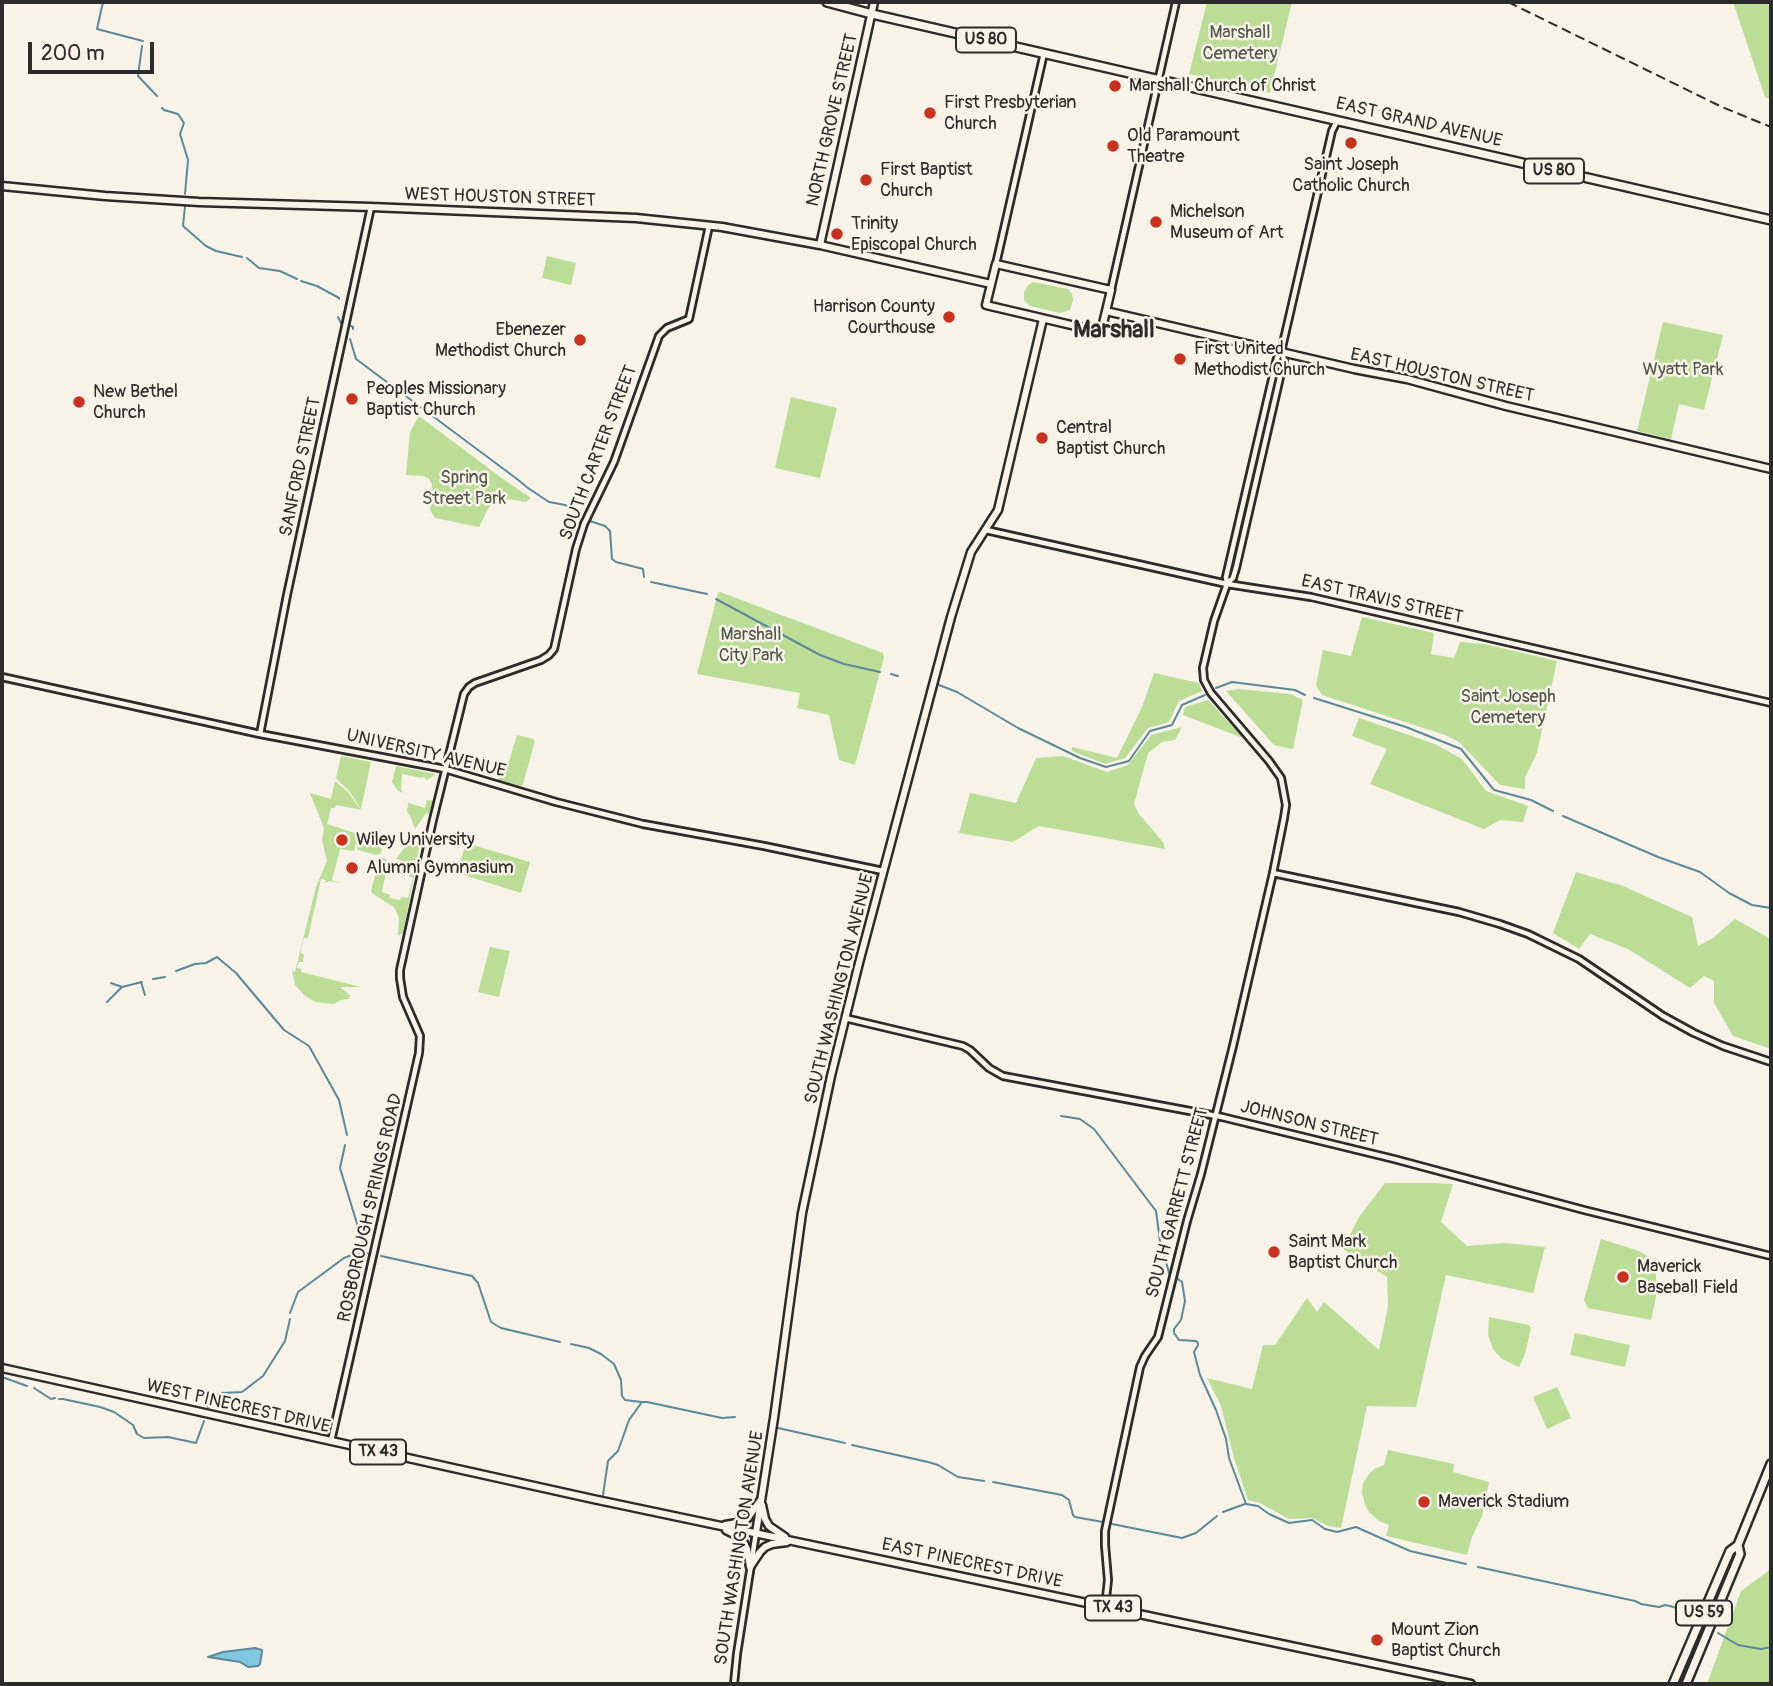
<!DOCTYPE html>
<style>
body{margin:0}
#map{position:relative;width:1773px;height:1686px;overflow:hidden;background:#f7f3e8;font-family:Pangolin,sans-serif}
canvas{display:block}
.frame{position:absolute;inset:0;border:4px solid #2b2b2b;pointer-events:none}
.scale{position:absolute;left:28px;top:42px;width:126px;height:32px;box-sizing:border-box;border:4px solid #2b2b2b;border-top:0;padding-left:9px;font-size:21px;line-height:24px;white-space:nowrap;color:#2b2b2b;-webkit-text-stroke:5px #f7f3e8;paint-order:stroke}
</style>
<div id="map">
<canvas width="1773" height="1686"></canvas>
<div class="frame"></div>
<div class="scale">200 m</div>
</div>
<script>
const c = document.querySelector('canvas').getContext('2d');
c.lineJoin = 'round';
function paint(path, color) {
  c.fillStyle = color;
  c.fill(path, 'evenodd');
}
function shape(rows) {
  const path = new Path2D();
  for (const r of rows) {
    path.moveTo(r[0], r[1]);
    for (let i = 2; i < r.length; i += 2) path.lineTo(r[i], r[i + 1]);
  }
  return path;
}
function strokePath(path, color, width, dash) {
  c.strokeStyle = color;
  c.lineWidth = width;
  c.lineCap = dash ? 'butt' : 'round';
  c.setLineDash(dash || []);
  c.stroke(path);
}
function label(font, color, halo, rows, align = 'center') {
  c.font = font + ' Pangolin,sans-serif';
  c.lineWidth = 5;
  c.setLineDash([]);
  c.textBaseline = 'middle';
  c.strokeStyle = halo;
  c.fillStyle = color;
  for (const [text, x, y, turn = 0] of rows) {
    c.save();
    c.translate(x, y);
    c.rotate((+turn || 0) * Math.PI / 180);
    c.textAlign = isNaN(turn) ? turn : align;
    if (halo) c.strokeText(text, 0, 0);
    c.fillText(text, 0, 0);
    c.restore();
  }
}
paint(shape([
 [1207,2,1292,2,1270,93,1189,74],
 [1733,2,1771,2,1771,99,1765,97],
 [547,256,576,263,571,285,542,278],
 [1033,282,1068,289,1072,294,1073,300,1070,310,1060,313,1030,306,1024,300,1024,292,1028,285],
 [1663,322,1723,335,1704,410,1679,404,1671,439,1637,431],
 [791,397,837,408,820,478,775,468],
 [419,416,503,479,531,498,526,502,509,499,494,503,489,507,479,527,435,518,430,510,432,484,429,479,424,476,406,475,410,432],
 [720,592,883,653,884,657,855,765,839,760,829,715,797,708,800,693,697,674,718,593],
 [1362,617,1434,633,1431,654,1454,658,1460,642,1484,644,1557,661,1537,753,1525,777,1525,789,1500,785,1459,742,1445,735,1322,695,1316,685,1323,650,1351,656],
 [1154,673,1199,683,1202,691,1179,701,1169,722,1148,728,1125,758,1105,764,1072,751,1072,747,1117,758,1142,707],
 [1239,689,1290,694,1303,700,1293,749,1274,745,1226,691],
 [1208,700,1243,738,1183,715,1185,707],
 [1359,718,1435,744,1462,759,1486,791,1528,806,1523,822,1500,820,1484,829,1370,784,1387,749,1352,736],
 [1182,727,1175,740,1162,742,1148,753,1134,804,1139,814,1163,842,1165,849,1039,826,1013,842,959,833,970,793,1016,803,1036,758,1063,756,1107,772,1128,765,1151,735],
 [517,735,533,739,535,741,523,784,521,786,497,780,501,776,503,770,507,768],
 [341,756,371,762,361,809,349,791,336,778],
 [396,766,436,774,427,780,424,777,421,778,402,774,401,790,404,793,398,791,392,782],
 [335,781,348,792,361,810,336,805,335,808,331,808,327,824,358,834,354,851,340,849,332,880,341,883,330,881,325,883,326,880,321,879,308,938,304,938,301,949,301,953,304,955,303,962,299,962,297,968,301,969,301,972,361,987,340,987,350,995,349,999,341,1000,334,1004,315,1002,304,995,295,985,292,971,295,972,316,887,327,861,322,840,324,828,310,793,331,799],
 [409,800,409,803,425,808,427,800,433,801,429,814,426,813,415,829,410,816,407,811],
 [415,833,420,842,416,864,396,859],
 [361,834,376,837,382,850,381,853,377,855,357,850],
 [466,843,530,862,521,893,457,873],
 [381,858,387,859,383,871,386,872,382,892,390,895,389,898,400,900,401,897,408,898,413,878,405,874,406,864,416,866,403,933,398,936,399,918,394,907,373,894,371,891,379,860],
 [1576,872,1623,886,1692,917,1698,946,1713,938,1735,919,1771,939,1771,1049,1733,1036,1714,1003,1714,981,1704,976,1690,988,1628,949,1590,934,1579,949,1553,933],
 [490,947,510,951,499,997,478,992],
 [1385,1183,1433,1183,1453,1184,1441,1222,1467,1246,1505,1243,1545,1247,1533,1293,1446,1275,1416,1407,1367,1406,1341,1528,1328,1526,1312,1518,1289,1519,1260,1503,1248,1500,1234,1458,1221,1406,1207,1378,1252,1389,1263,1345,1275,1345,1307,1298,1317,1312,1324,1302,1379,1350,1388,1307,1387,1277,1343,1249,1359,1217],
 [1601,1239,1639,1251,1647,1256,1654,1266,1656,1274,1656,1297,1651,1320,1588,1308,1584,1300],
 [1489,1317,1529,1325,1531,1328,1525,1354,1519,1367,1502,1359,1493,1349,1488,1335],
 [1575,1333,1630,1345,1625,1367,1570,1355],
 [1557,1387,1571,1418,1547,1429,1533,1397],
 [1388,1450,1454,1464,1453,1472,1489,1482,1482,1516,1472,1537,1467,1555,1386,1536,1389,1525,1379,1521,1369,1512,1365,1505,1362,1492,1363,1483,1369,1474,1374,1469,1384,1465],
 [1771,1569,1771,1684,1707,1684,1741,1591]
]), '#bbdd96');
const water = shape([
 [255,1648,262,1650,262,1652,260,1664,258,1666,248,1667,240,1662,208,1657,223,1652,255,1648]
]);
paint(water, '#80c6e1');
strokePath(water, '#5e8898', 2);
strokePath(shape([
 [103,2,97,29,143,41],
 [142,46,138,76,157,96],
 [162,108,164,110,178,114,184,123,180,134,188,160,185,194],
 [185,206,183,226,206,246,216,251,242,257],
 [247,258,259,268,280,271,297,279],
 [301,281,317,286,339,298,339,299],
 [338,317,341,323],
 [351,326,353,327,353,329],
 [350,339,356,359,517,479,528,488,549,502,565,505,581,513],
 [590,521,605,526,610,531,612,559,616,562,643,569,644,577],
 [651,582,707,594],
 [716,599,820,655,844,664,880,672],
 [891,674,898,676],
 [939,685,957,692,1018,728,1080,758,1106,767,1129,761,1150,731,1172,725,1182,705,1205,695],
 [1216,688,1232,682,1295,690,1305,695],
 [1314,698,1406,727,1461,749,1494,790,1531,800,1553,811],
 [1563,816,1658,857,1700,872,1729,893,1752,905,1771,908],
 [176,971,195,964,206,963,217,957,236,973,284,1030,309,1046,339,1100,347,1135],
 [153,979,165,977],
 [141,982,145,995],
 [111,983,122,987],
 [107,1002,122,987,142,982],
 [1061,1116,1080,1119,1094,1129,1156,1211,1160,1241,1170,1276],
 [345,1145,340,1168,366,1253,369,1254],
 [381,1256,472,1276,478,1283,491,1322,501,1328,560,1342],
 [1178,1279,1182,1282,1185,1301,1181,1320,1174,1329,1174,1333,1179,1340,1196,1341,1198,1343,1198,1345,1194,1352,1200,1375,1216,1410,1226,1439,1229,1458,1246,1504,1258,1506,1269,1514,1289,1523,1312,1520,1325,1529,1337,1532,1356,1527,1410,1551,1466,1564],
 [290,1313,298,1292,344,1258,354,1254,365,1255,366,1253],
 [571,1344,589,1348,601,1354,614,1364,621,1380,622,1396,625,1400,641,1402],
 [2,1377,27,1386],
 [34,1388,51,1399,55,1398],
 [59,1399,63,1399,100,1407,114,1412,133,1425,137,1434,144,1438,168,1437,196,1443,204,1421],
 [208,1407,213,1396,221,1393,242,1392,263,1376,285,1341,290,1319],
 [778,1428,845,1443],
 [852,1445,928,1462,938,1465,958,1477,984,1481],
 [993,1482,1062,1495,1069,1500,1073,1515,1075,1517,1103,1522],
 [603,1495,608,1461,618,1451,629,1420,642,1402,647,1402,722,1418,735,1417],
 [1223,1512,1245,1504],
 [1112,1524,1182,1538,1196,1533,1217,1516],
 [1478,1567,1635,1601,1641,1604,1659,1607,1665,1605,1674,1607,1686,1613],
 [1718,1633,1738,1645,1761,1649,1771,1647]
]), '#5e8898', 2);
const minor = shape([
 [996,264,1044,53],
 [1111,290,1176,2],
 [986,530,1227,584,1311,597,1771,703],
 [1228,583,1233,578,1236,568,1284,360,1282,352],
 [2,677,260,734,445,769,556,802,643,824,764,846,883,871],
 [260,734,287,595,371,207],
 [1273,873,1459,912,1500,924,1528,934,1579,959,1663,1016,1694,1033,1723,1046,1771,1062],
 [845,1018,963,1046,970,1050,989,1068,1003,1076,1222,1117,1394,1159,1584,1210,1771,1256],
 [331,1441,419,1053,420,1036,403,997,400,978,400,970,433,820,464,694,469,687,475,683,541,660,549,655,554,649,576,549,584,524,614,462,659,336,667,328,689,319,709,226],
 [1105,1607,1108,1580,1105,1545,1105,1531,1140,1367,1145,1356,1158,1337,1187,1221,1201,1174,1233,1046,1273,873,1284,818,1286,805,1281,778,1269,761,1211,693,1204,680,1203,668,1214,621,1227,584,1226,577,1277,358,1281,352,1332,131,1337,121],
 [734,1684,737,1654,756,1533]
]);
const major = shape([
 [2,186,105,196,199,202,371,207,636,218,722,227,820,245,991,284],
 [820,245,874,2],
 [996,264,1111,290,1101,332,986,305,996,264],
 [1106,311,1354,369,1407,379,1506,406,1771,469],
 [2,1368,593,1499,1471,1684],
 [762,1505,765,1519,769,1526,785,1537],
 [725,1525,737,1523,747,1519,760,1501],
 [726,1530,736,1535,744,1543,747,1549,750,1567],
 [756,1533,774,1418,802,1213,831,1076,859,963,951,617,971,552,998,510,1043,319],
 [750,1567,760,1552,765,1547,772,1544,787,1542]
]);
const highway = shape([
 [827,2,872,14,1771,220],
 [1673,1684,1730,1551,1738,1545,1771,1464],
 [1686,1684,1740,1554,1738,1545]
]);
strokePath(minor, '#2b2b2b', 10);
strokePath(major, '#2b2b2b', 11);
strokePath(highway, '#2b2b2b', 12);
strokePath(minor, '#f7f3e8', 4.5);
strokePath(major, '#f7f3e8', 6);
strokePath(highway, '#f7f3e8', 7);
strokePath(shape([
 [1508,2,1722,107,1771,127]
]), '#2b2b2b', 2, [10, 5]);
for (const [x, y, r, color] of [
 [1115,86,7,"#c8321e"],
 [930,113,7,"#c8321e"],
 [1351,143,7,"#c8321e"],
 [1113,146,7,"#c8321e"],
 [866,180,7,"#c8321e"],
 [1156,222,7,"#c8321e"],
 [837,234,7,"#c8321e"],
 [949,317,7,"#c8321e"],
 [580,340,7,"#c8321e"],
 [1180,359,7,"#c8321e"],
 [352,399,7,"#c8321e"],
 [79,402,7,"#c8321e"],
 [1042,438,7,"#c8321e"],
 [342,840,7,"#c8321e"],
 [352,868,7,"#c8321e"],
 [1274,1252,7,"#c8321e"],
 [1623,1277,7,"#c8321e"],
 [1424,1502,7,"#c8321e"],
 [1377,1640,7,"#c8321e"]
]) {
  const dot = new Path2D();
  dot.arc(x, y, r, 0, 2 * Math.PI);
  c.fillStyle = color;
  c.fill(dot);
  strokePath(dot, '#f7f3e8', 2.5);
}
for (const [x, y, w] of [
 [986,40,60],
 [1554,171,60],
 [378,1452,56],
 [1113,1608,56],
 [1704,1613,56]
]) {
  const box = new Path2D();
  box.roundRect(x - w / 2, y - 12.5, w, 25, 5);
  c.fillStyle = '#f7f3e8';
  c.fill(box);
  strokePath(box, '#2b2b2b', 2);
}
label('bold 16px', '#2b2b2b', null, [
 ["US 80",986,40],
 ["US 80",1554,171],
 ["TX 43",378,1452],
 ["TX 43",1113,1608],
 ["US 59",1704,1613]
]);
label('18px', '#4f5846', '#f7f3e8', [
 ["Marshall",1240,33],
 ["Cemetery",1240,54],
 ["Wyatt Park",1683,370],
 ["Spring",464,478],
 ["Street Park",464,499],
 ["Marshall",751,635],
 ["City Park",751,656],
 ["Saint Joseph",1508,697],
 ["Cemetery",1508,718]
]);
label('18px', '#2b2b2b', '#f7f3e8', [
 ["Marshall Church of Christ",1129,86],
 ["First Presbyterian",944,103],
 ["Church",944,124],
 ["Old Paramount",1127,136],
 ["Theatre",1127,157],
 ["Saint Joseph",1351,165,"center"],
 ["Catholic Church",1351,186,"center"],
 ["First Baptist",880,170],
 ["Church",880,191],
 ["Michelson",1170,212],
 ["Museum of Art",1170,233],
 ["Trinity",851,224],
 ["Episcopal Church",851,245],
 ["Harrison County",935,307,"right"],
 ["Courthouse",935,328,"right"],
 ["Ebenezer",566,330,"right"],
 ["Methodist Church",566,351,"right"],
 ["First United",1194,349],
 ["Methodist Church",1194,370],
 ["Peoples Missionary",366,389],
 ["Baptist Church",366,410],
 ["New Bethel",93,392],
 ["Church",93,413],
 ["Central",1056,428],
 ["Baptist Church",1056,449],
 ["Wiley University",356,840],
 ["Alumni Gymnasium",366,868],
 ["Saint Mark",1288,1242],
 ["Baptist Church",1288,1263],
 ["Maverick",1637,1267],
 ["Baseball Field",1637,1288],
 ["Maverick Stadium",1438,1502],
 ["Mount Zion",1391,1630],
 ["Baptist Church",1391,1651]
], 'left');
label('18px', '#2b2b2b', '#f7f3e8', [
 ["NORTH GROVE STREET",833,120,-77],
 ["EAST GRAND AVENUE",1419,123,13],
 ["WEST HOUSTON STREET",500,198,2],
 ["EAST HOUSTON STREET",1442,376,13],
 ["SOUTH CARTER STREET",599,453,-69],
 ["SANFORD STREET",301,467,-78],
 ["EAST TRAVIS STREET",1382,600,13],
 ["UNIVERSITY AVENUE",426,754,13],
 ["SOUTH WASHINGTON AVENUE",840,989,-76],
 ["JOHNSON STREET",1309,1124,14],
 ["SOUTH GARRETT STREET",1178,1203,-75],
 ["ROSBOROUGH SPRINGS ROAD",371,1208,-77],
 ["WEST PINECREST DRIVE",238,1407,13],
 ["SOUTH WASHINGTON AVENUE",740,1548,-81],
 ["EAST PINECREST DRIVE",972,1564,12]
]);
label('bold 24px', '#2b2b2b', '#f7f3e8', [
 ["Marshall",1114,331]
]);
</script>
